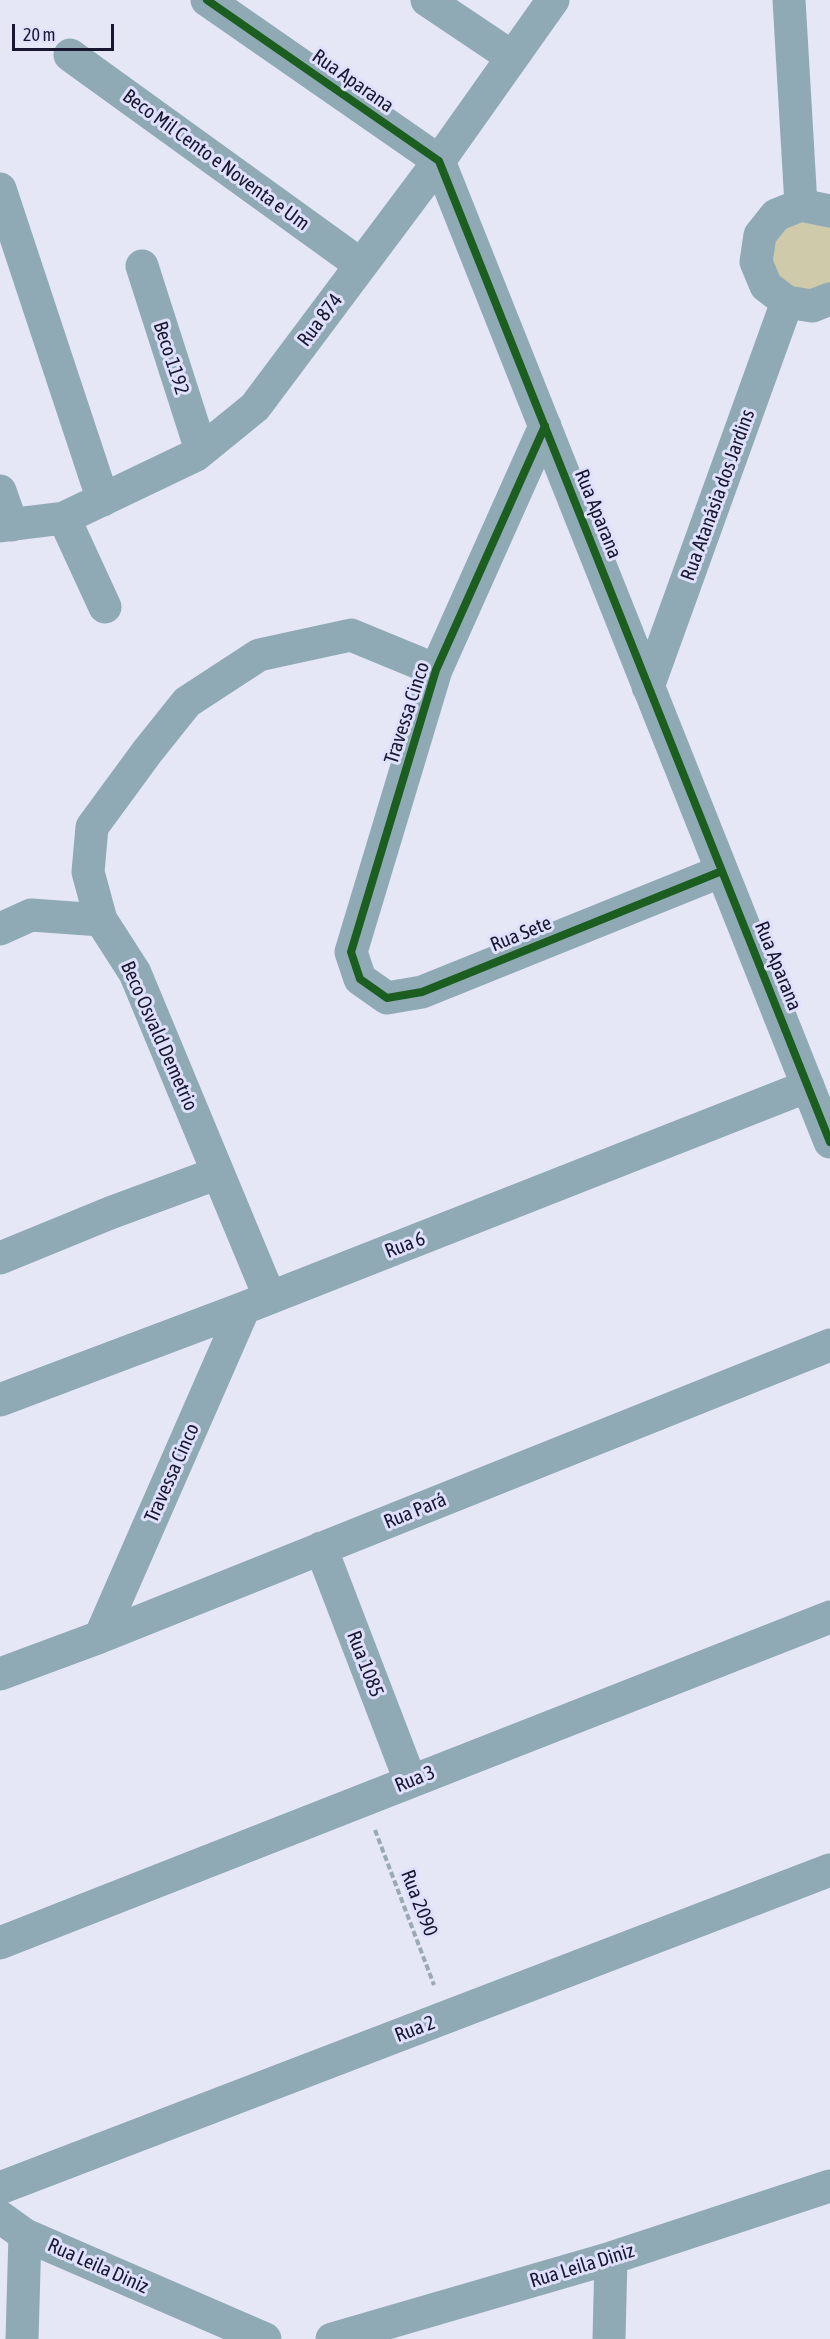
<!DOCTYPE html>
<meta charset="utf-8">
<style>
body{margin:0}
#map{position:relative;width:830px;height:2339px;overflow:hidden;background:#e5e6f6;font-family:"Asap Condensed",sans-serif}
canvas{display:block}
.scale{position:absolute;left:12px;top:24px;width:102px;height:27px;box-sizing:border-box;border:3px solid #18172f;border-top:0;padding-left:8px;font-size:18px;line-height:21px;white-space:nowrap;color:#18172f;-webkit-text-stroke:4px #dfe0fc;paint-order:stroke}
</style>
<div id="map">
<canvas width="830" height="2339"></canvas>
<div class="scale">20 m</div>
</div>
<script>
const c = document.querySelector('canvas').getContext('2d');
c.lineJoin = 'round';
function paint(path, color) {
  c.fillStyle = color;
  c.fill(path, 'evenodd');
}
function shape(rows) {
  const path = new Path2D();
  for (const r of rows) {
    path.moveTo(r[0], r[1]);
    for (let i = 2; i < r.length; i += 2) path.lineTo(r[i], r[i + 1]);
  }
  return path;
}
function strokePath(path, color, width, dash) {
  c.strokeStyle = color;
  c.lineWidth = width;
  c.lineCap = dash ? 'butt' : 'round';
  c.setLineDash(dash || []);
  c.stroke(path);
}
function label(font, color, halo, rows, align = 'center') {
  c.font = font + ' "Asap Condensed",sans-serif';
  c.lineWidth = 6;
  c.setLineDash([]);
  c.textBaseline = 'middle';
  c.strokeStyle = halo;
  c.fillStyle = color;
  for (const [text, x, y, turn = 0] of rows) {
    c.save();
    c.translate(x, y);
    c.rotate((+turn || 0) * Math.PI / 180);
    c.textAlign = isNaN(turn) ? turn : align;
    if (halo) c.strokeText(text, 0, 0);
    c.fillText(text, 0, 0);
    c.restore();
  }
}
paint(shape([
 [788,219,830,225,830,288,805,295,773,278,766,251]
]), '#cecaaa');
strokePath(shape([
 [375,1830,434,1985]
]), '#9aa9b5', 4, [6, 3]);
strokePath(shape([
 [207,0,439,161,830,1142],
 [427,0,512,57],
 [789,0,801,205],
 [70,55,361,265],
 [0,189,103,500],
 [830,211,801,205,776,215,760,235,756,262,766,286,787,302,812,306,830,299],
 [142,266,201,450],
 [545,426,436,670,351,952,360,979,387,998,422,992,722,871],
 [0,491,12,525],
 [64,518,105,607],
 [0,526,64,518,196,455,255,407,439,161,553,0],
 [648,687,787,302],
 [0,929,31,915,101,920],
 [0,1258,110,1213,218,1173],
 [270,1298,135,973,101,920,88,872,92,827,147,752,187,702,259,655,351,635,436,670],
 [0,1400,244,1308,808,1086],
 [321,1548,410,1780],
 [100,1637,244,1308],
 [0,1674,100,1637,830,1345],
 [0,1943,830,1617],
 [0,2188,830,1870],
 [0,2217,25,2235,265,2339],
 [22,2339,25,2235],
 [332,2339,611,2258,830,2186],
 [609,2339,611,2258]
]), '#8faab5', 33);
strokePath(shape([
 [207,0,439,161,830,1142],
 [545,426,436,670,351,952,360,979,387,998,422,992,722,871]
]), '#1b5e20', 8);
label('20px', '#18172f', '#dfe0fc', [
 ["Rua Aparana",353,81,35],
 ["Beco Mil Cento e Noventa e Um",216,160,36],
 ["Rua 874",320,320,-53],
 ["Beco 1192",171,358,72],
 ["Rua Atanásia dos Jardins",718,495,-70],
 ["Rua Aparana",598,514,68],
 ["Travessa Cinco",407,713,-72],
 ["Rua Sete",521,934,-22],
 ["Rua Aparana",778,966,68],
 ["Beco Osvald Demetrio",159,1036,66],
 ["Rua 6",405,1245,-21],
 ["Travessa Cinco",172,1473,-66],
 ["Rua Pará",415,1511,-22],
 ["Rua 1085",365,1664,69],
 ["Rua 3",415,1779,-22],
 ["Rua 2090",419,1903,69],
 ["Rua 2",415,2029,-21],
 ["Rua Leila Diniz",98,2266,24],
 ["Rua Leila Diniz",582,2266,-17]
]);
</script>
